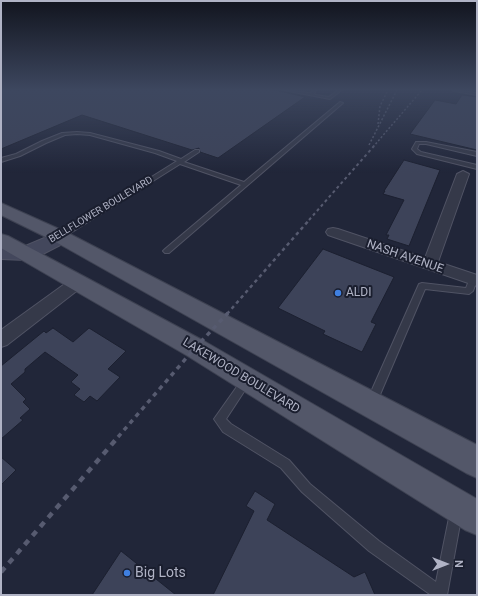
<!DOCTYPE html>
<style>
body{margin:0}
#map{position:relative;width:478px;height:596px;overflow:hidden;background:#212639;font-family:Roboto,sans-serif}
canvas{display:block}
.frame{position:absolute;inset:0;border:2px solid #b0b3c5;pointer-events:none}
.north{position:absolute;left:426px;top:544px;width:40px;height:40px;-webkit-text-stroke:3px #1a1e2e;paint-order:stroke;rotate:90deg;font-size:11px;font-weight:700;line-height:16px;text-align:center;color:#b0b3c5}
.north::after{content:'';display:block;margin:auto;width:14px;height:18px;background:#b0b3c5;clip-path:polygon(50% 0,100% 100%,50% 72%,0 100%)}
</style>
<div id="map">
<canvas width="478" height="596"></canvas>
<div class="frame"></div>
<div class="north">N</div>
</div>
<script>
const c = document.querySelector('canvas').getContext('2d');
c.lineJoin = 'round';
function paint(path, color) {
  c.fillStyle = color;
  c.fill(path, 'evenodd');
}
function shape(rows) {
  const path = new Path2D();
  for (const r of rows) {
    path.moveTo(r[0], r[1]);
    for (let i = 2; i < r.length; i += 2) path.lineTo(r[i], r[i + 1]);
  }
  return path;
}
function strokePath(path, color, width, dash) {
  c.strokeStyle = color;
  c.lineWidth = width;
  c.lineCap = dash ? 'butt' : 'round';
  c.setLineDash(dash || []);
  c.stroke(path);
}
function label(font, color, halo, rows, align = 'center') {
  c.font = font + ' Roboto,sans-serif';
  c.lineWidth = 4;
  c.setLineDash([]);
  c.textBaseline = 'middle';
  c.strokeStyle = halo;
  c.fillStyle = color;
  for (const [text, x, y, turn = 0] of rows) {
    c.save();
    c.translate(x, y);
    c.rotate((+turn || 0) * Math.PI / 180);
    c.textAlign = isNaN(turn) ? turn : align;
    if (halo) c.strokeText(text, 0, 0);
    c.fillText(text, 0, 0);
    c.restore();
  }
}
const building = shape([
 [1,90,275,90,305,97,218,158,200,152,199,148,192,150,82,115,1,149,1,90],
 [462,95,477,97,477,150,410,134,435,100,456,104,462,95],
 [404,160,440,170,409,246,387,239,389,235,386,235,404,200,383,194,385,191,384,191,404,160],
 [323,249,394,277,371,322,376,324,362,352,323,334,325,331,278,308,323,249],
 [53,328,73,342,89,328,126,351,108,369,120,377,97,401,90,396,84,402,74,395,80,389,71,382,78,375,45,352,25,369,25,372,11,384,26,399,23,402,30,409,20,418,23,420,1,439,1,366,44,331,46,333,53,328],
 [1,457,16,470,1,485,1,457],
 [255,491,275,504,267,520,354,577,365,572,375,595,213,595,254,511,246,506,255,491],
 [121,551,176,595,92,595,121,551]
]);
paint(building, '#3d4359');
strokePath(building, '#1c2030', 1);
const lane = shape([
 [283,90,311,93,312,90,316,90,314,94,316,95,329,97,338,90,342,90,330,99,283,90],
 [452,90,477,93,477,95,454,91,452,90],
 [340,102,343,103,169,253,165,253,163,251,165,249,241,185,180,164,61,239,58,237,59,235,177,161,155,153,90,135,77,134,65,135,46,143,20,156,1,162,1,158,16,154,42,141,62,133,77,132,90,133,159,151,181,159,195,150,199,150,199,152,184,162,244,182,340,102],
 [416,142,426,142,477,152,477,156,426,144,419,144,417,149,421,152,477,165,477,169,417,154,412,149,416,142],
 [473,277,477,280,473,291,469,294,425,289,376,404,372,406,368,404,367,401,419,284,422,283,466,288,470,278,473,277],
 [246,377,249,378,251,381,249,384,226,419,231,424,289,460,310,484,379,541,436,582,450,513,452,509,456,507,460,509,462,513,447,595,431,595,369,551,302,492,281,468,223,432,214,419,243,378,246,377]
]);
const street = shape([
 [463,171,469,174,438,262,477,275,477,286,328,235,326,232,328,229,333,228,338,229,425,258,457,174,463,171],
 [78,277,83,278,86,282,83,286,7,345,1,347,1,330,73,278,78,277]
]);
const secondary = shape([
 [61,231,68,233,70,237,68,241,33,259,26,260,1,259,1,247,23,247,61,231]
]);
const primary = shape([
 [1,203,68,233,477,445,477,478,466,473,54,241,1,215,1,203],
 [1,234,8,236,85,277,204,341,477,499,477,535,465,530,186,355,1,248,1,234]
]);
strokePath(lane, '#505364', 2);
strokePath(street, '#505364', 2);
strokePath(secondary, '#505364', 2);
strokePath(primary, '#3e4252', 2);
paint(lane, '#353949');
paint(street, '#353949');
paint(secondary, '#43475c');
paint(primary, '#535769');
strokePath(shape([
 [378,124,380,106,388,90],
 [369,145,397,90],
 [373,147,422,90]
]), '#575b70', 1.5, [2, 2]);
strokePath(shape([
 [309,220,374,146]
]), '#575b70', 2, [3, 3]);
strokePath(shape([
 [227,314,310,219]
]), '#575b70', 2.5, [3.5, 3.5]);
strokePath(shape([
 [118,437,195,348,228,313]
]), '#575b70', 3.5, [4.5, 4.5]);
strokePath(shape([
 [1,572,119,436]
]), '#575b70', 4.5, [6, 6]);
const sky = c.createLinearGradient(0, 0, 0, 173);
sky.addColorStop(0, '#12151f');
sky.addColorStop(0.52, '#3d475f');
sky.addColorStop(1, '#3d475f00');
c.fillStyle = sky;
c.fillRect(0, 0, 478, 173);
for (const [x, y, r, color] of [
 [338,293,4,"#3f7fe0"],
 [127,573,4,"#3f7fe0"]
]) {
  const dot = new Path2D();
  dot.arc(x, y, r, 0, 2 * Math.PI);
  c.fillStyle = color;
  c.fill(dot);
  strokePath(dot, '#1a1e2e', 1.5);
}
label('10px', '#b0b3c5', '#1a1e2e', [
 ["BELLFLOWER BOULEVARD",101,210,-31]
]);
label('12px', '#b0b3c5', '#1a1e2e', [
 ["NASH AVENUE",405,257,19],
 ["LAKEWOOD BOULEVARD",241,376,31]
]);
label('12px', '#b0b3c5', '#1a1e2e', [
 ["ALDI",346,293]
], 'left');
label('14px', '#b0b3c5', '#1a1e2e', [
 ["Big Lots",135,573]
], 'left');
</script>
